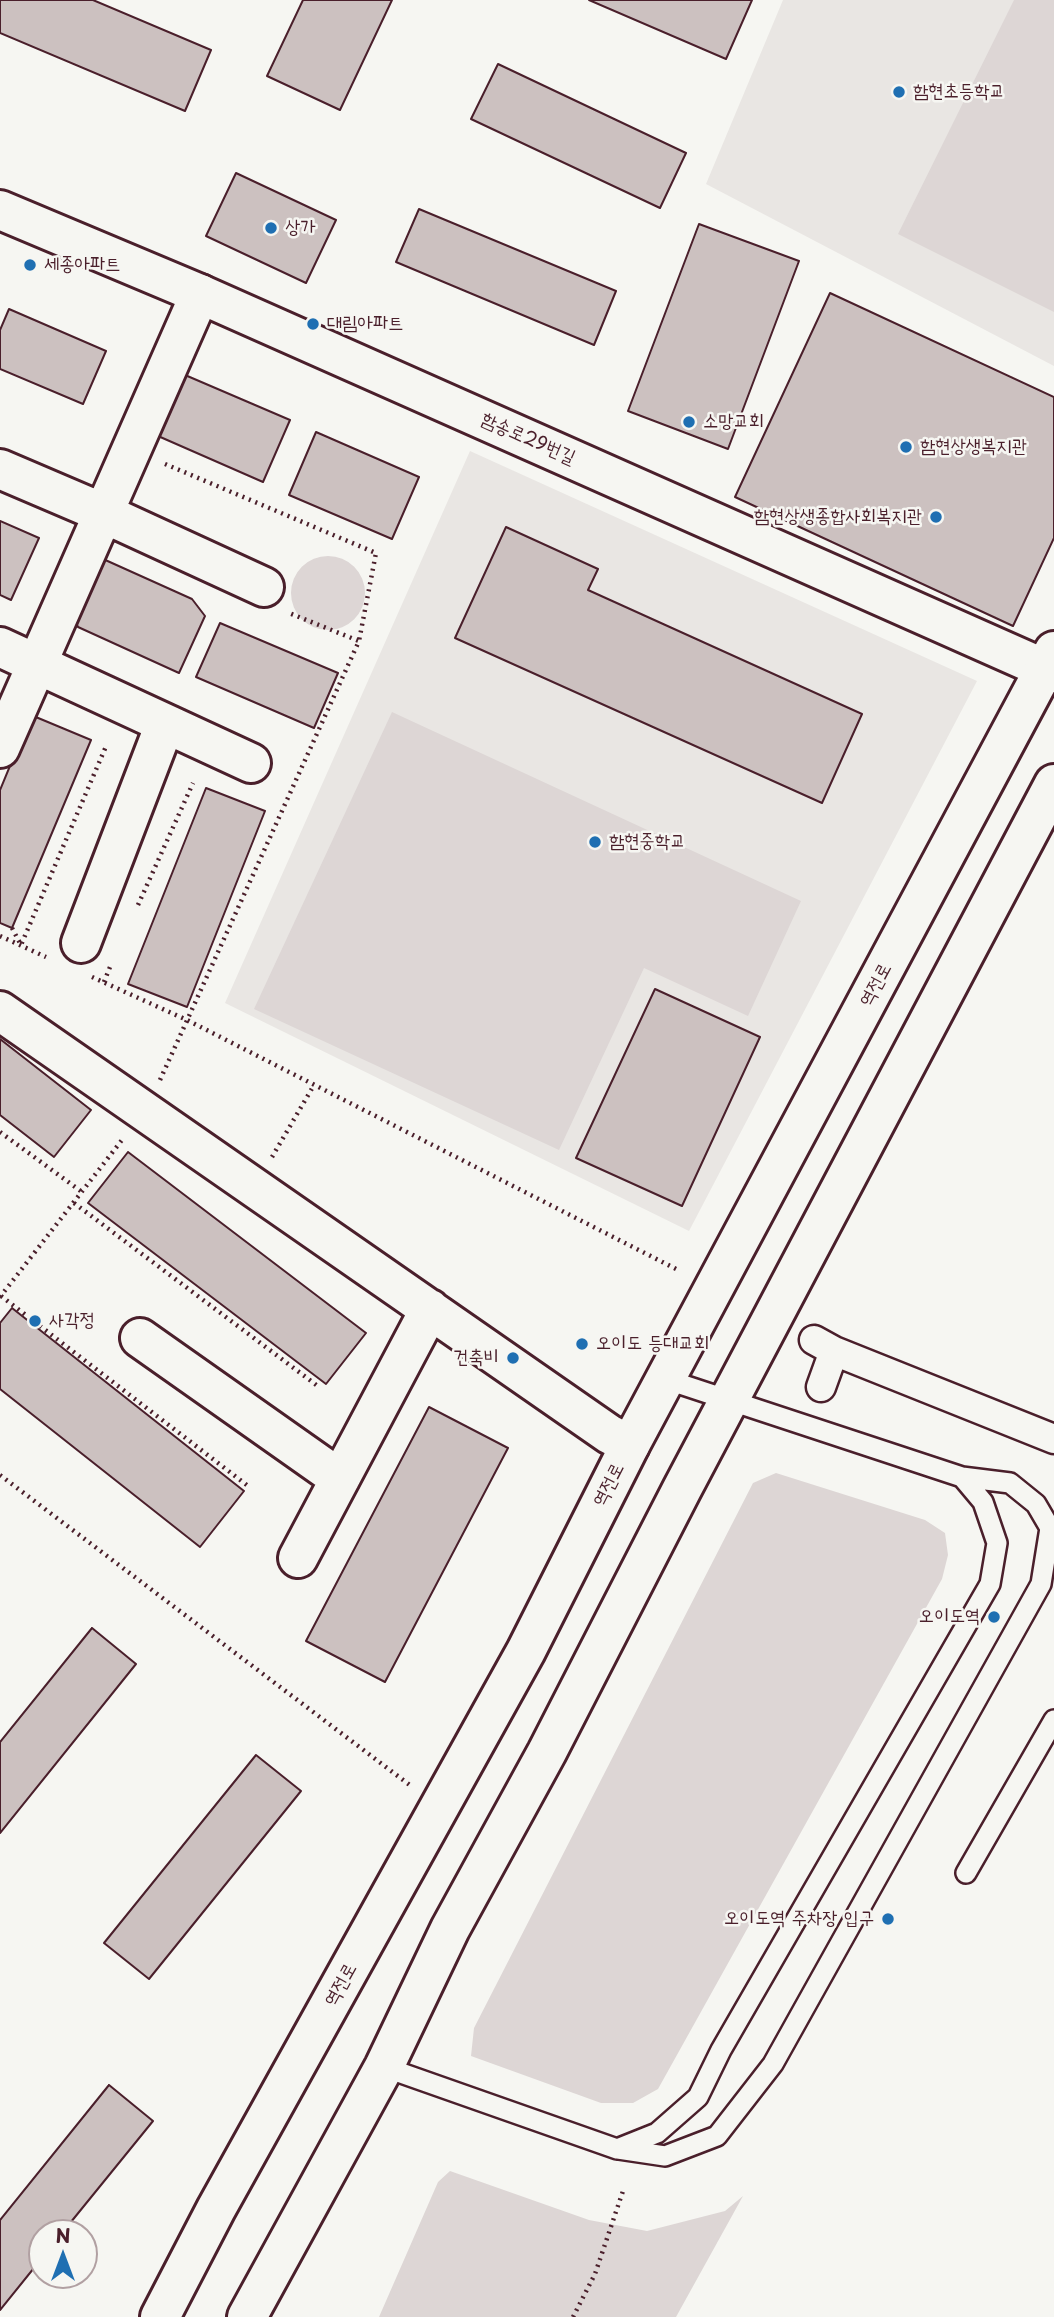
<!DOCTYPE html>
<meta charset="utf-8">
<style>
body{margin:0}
#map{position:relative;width:1054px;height:2317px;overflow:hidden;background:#f6f6f2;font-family:"Playpen Sans",sans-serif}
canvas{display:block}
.north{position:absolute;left:28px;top:2219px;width:70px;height:70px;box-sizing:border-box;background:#f6f6f2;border:2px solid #b1a0a2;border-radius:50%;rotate:0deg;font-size:19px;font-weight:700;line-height:28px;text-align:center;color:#4a1f2b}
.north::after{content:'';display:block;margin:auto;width:24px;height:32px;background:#1f6fb2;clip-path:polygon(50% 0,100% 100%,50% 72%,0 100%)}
</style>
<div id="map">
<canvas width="1054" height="2317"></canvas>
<div class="north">N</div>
</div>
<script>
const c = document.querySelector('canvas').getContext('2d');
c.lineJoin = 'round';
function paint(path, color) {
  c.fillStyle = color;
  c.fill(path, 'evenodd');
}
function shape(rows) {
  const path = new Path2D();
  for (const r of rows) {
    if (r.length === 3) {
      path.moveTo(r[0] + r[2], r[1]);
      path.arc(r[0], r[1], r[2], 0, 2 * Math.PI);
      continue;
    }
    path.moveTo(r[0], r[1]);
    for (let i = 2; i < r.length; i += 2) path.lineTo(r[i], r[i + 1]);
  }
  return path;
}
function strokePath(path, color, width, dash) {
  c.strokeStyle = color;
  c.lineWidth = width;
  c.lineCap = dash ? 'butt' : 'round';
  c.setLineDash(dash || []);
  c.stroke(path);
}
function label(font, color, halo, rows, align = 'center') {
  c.font = font + ' "Playpen Sans","Poor Story",sans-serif';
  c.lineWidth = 5;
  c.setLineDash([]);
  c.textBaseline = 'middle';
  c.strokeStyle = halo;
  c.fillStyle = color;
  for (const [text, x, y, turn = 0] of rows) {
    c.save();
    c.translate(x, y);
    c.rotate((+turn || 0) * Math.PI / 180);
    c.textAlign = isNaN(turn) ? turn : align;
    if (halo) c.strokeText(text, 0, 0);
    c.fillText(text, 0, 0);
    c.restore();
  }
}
paint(shape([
 [783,0,1054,0,1054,366,706,184],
 [470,451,977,681,689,1231,225,1003]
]), '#e9e6e3');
paint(shape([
 [1014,0,1054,0,1054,312,898,234],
 [328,593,37],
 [392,712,801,901,748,1016,644,968,559,1150,254,1009],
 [776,1473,925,1520,945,1533,948,1555,942,1579,658,2089,633,2103,601,2103,471,2056,474,2028,753,1483],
 [450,2171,589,2220,647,2231,725,2211,743,2196,676,2317,379,2317,438,2182]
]), '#ddd6d5');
const building = shape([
 [0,0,93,0,211,50,185,111,0,33,0,0],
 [303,0,392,0,340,110,267,76,303,0],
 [589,0,752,0,726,59,589,0],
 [498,64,686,153,660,208,471,119,498,64],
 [236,173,336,220,306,283,206,236,236,173],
 [419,209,616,291,594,345,396,262,419,209],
 [699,224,799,261,728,449,628,411,699,224],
 [830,293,1054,397,1054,538,1013,626,735,497,830,293],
 [9,309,106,351,83,404,0,369,0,330,9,309],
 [185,375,290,420,263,482,158,436,185,375],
 [316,432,419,477,392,539,289,495,316,432],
 [0,521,39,538,11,600,0,595,0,521],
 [506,527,598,569,588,590,862,714,822,803,455,638,506,527],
 [92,554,192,599,205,616,179,673,78,627,68,606,92,554],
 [220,623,338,673,314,728,196,677,220,623],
 [31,715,91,740,12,928,0,923,0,790,31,715],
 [206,788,265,811,187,1007,128,984,206,788],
 [655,989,760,1037,682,1206,576,1158,655,989],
 [0,1039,91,1110,54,1157,0,1115,0,1039],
 [128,1152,366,1333,326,1384,88,1203,128,1152],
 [12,1308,244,1491,200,1547,0,1389,0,1323,12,1308],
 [429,1407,508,1448,385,1682,306,1641,429,1407],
 [92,1628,136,1664,0,1833,0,1742,92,1628],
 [256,1755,301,1791,149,1979,104,1943,256,1755],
 [109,2085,153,2121,62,2233,42,2233,42,2258,0,2310,0,2220,109,2085]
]);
paint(building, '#ccc1c0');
strokePath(building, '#4a1f2b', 2);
const service = shape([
 [966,1873,1054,1720],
 [384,2067,617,2149,657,2133,698,2097,721,2050,990,1584,997,1543,983,1502,962,1477,665,1379],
 [618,2149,665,2156,717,2136,773,2064,1041,1584,1050,1528,1036,1504,1010,1483,962,1477]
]);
const pedestrian = shape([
 [814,1340,834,1351,821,1387],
 [834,1351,1054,1439]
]);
const minor = shape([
 [0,469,103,513,264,587],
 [0,647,251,763],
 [0,748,200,294],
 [81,943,165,724],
 [0,1011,609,1434,630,1445],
 [140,1338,340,1479],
 [298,1558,430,1309]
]);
const tertiary = shape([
 [0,210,200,294,1054,673]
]);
const secondary = shape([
 [160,2317,216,2209,526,1651,630,1445,1054,651],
 [247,2317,384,2067,450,1929,547,1752,682,1489,1054,784]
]);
strokePath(service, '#4a1f2b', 24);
strokePath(pedestrian, '#4a1f2b', 33);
strokePath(minor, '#4a1f2b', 44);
strokePath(tertiary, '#4a1f2b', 44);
strokePath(secondary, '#4a1f2b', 44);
strokePath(shape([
 [165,464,376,553,359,641],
 [138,905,193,783],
 [12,928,21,945,107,744],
 [0,936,46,957],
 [92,977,187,1020,680,1271],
 [104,982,110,967],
 [160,1080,359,641,289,613],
 [0,1132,82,1192],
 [272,1157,314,1085],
 [74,1203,319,1387],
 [1,1296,248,1486],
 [0,1297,122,1140],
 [0,1475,411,1786],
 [573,2317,595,2274,624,2188]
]), '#4a1f2b', 4.5, [2, 5]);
strokePath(service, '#f6f6f2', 19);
strokePath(pedestrian, '#f6f6f2', 28);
strokePath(minor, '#f6f6f2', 38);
strokePath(tertiary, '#f6f6f2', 38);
strokePath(secondary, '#f6f6f2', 38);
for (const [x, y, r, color] of [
 [899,92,7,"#1f6fb2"],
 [271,228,7,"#1f6fb2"],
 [30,265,7,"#1f6fb2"],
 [313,324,7,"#1f6fb2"],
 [689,422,7,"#1f6fb2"],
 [906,447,7,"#1f6fb2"],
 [936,517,7,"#1f6fb2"],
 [595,842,7,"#1f6fb2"],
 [35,1321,7,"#1f6fb2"],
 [582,1344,7,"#1f6fb2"],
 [513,1358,7,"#1f6fb2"],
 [994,1617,7,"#1f6fb2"],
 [888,1919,7,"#1f6fb2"]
]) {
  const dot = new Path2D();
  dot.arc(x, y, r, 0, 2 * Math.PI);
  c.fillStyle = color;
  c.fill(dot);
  strokePath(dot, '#f6f6f2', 2.5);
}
label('19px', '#4a1f2b', '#f6f6f2', [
 ["함현초등학교",913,92],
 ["상가",285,228],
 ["세종아파트",44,265],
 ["대림아파트",327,324],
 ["소망교회",703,422],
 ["함현상생복지관",920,447],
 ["함현상생종합사회복지관",922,517,"right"],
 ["함현중학교",609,842],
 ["사각정",49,1321],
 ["오이도 등대교회",596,1344],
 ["건축비",499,1358,"right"],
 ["오이도역",980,1617,"right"],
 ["오이도역 주차장 입구",874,1919,"right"]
], 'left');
label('19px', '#4a1f2b', '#f6f6f2', [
 ["함송로29번길",528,439,24],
 ["역전로",876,985,-62],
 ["역전로",609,1485,-63],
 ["역전로",341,1985,-61]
]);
</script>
